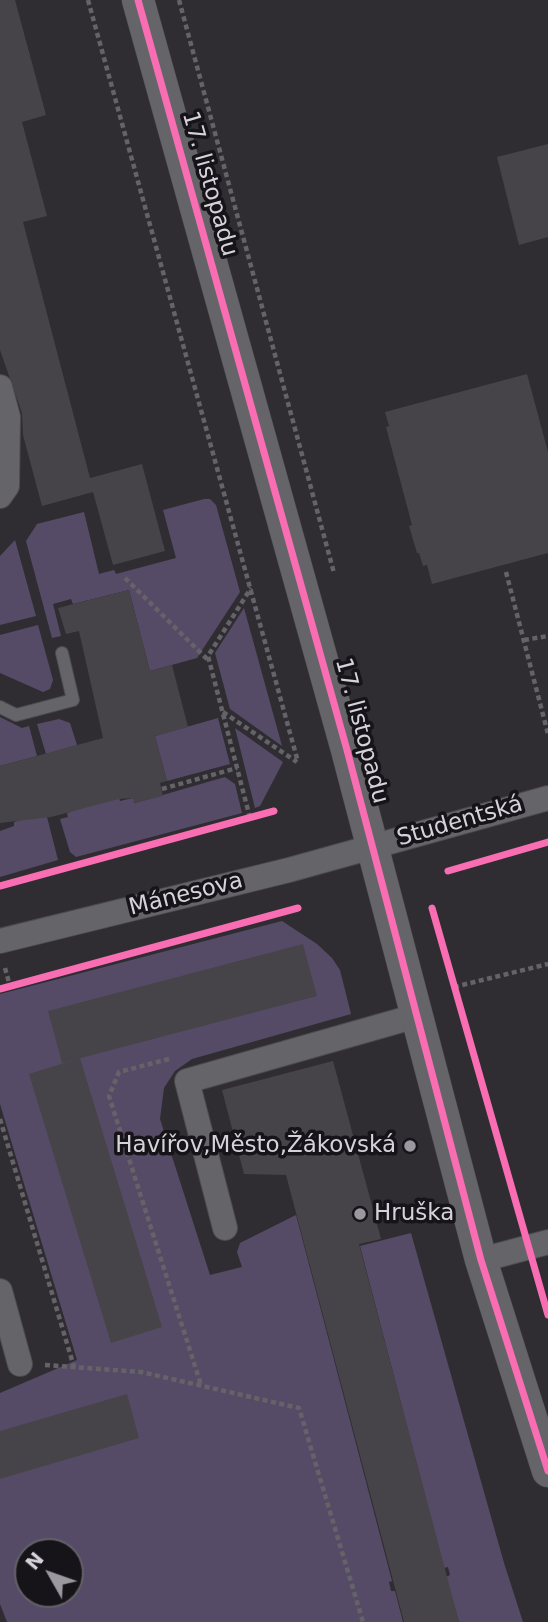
<!DOCTYPE html>
<meta charset="utf-8">
<style>
body{margin:0}
#map{position:relative;width:548px;height:1622px;overflow:hidden;background:#2f2d32;font-family:"DejaVu Sans",sans-serif}
canvas{display:block}
.north{position:absolute;left:14px;top:1538px;width:70px;height:70px;box-sizing:border-box;background:#161419;border:2px solid #626066;border-radius:50%;rotate:310deg;font-size:19px;font-weight:700;line-height:28px;text-align:center;color:#d5d3d9}
.north::after{content:'';display:block;margin:auto;width:24px;height:32px;background:#9b999f;clip-path:polygon(50% 0,100% 100%,50% 72%,0 100%)}
</style>
<div id="map">
<canvas width="548" height="1622"></canvas>
<div class="north">N</div>
</div>
<script>
const c = document.querySelector('canvas').getContext('2d');
c.lineJoin = 'round';
function paint(path, color) {
  c.fillStyle = color;
  c.fill(path, 'evenodd');
}
function shape(rows) {
  const path = new Path2D();
  for (const r of rows) {
    path.moveTo(r[0], r[1]);
    for (let i = 2; i < r.length; i += 2) path.lineTo(r[i], r[i + 1]);
  }
  return path;
}
function strokePath(path, color, width, dash) {
  c.strokeStyle = color;
  c.lineWidth = width;
  c.lineCap = dash ? 'butt' : 'round';
  c.setLineDash(dash || []);
  c.stroke(path);
}
function label(font, color, halo, rows, align = 'center') {
  c.font = font + ' "DejaVu Sans",sans-serif';
  c.lineWidth = 7;
  c.setLineDash([]);
  c.textBaseline = 'middle';
  c.strokeStyle = halo;
  c.fillStyle = color;
  for (const [text, x, y, turn = 0] of rows) {
    c.save();
    c.translate(x, y);
    c.rotate((+turn || 0) * Math.PI / 180);
    c.textAlign = isNaN(turn) ? turn : align;
    if (halo) c.strokeText(text, 0, 0);
    c.fillText(text, 0, 0);
    c.restore();
  }
}
paint(shape([
 [204,499,210,499,216,505,240,592,197,658,150,671,129,590,73,604,71,599,53,604,61,636,52,638,26,541,37,524,84,512,99,574,114,570,116,574,176,558,163,510],
 [15,540,36,616,0,625,0,556],
 [244,608,282,746,230,709,215,653],
 [38,625,53,680,50,689,43,692,0,673,0,635],
 [0,717,22,728,29,726,37,756,0,766],
 [218,718,230,764,167,781,155,736],
 [59,719,70,723,77,745,46,754,37,724],
 [235,728,283,762,260,806,255,808],
 [225,777,235,784,242,813,76,857,70,852,60,819,68,817,67,813,118,794,120,801,133,798,135,803],
 [46,813,58,860,0,877,0,831,14,826,14,822],
 [282,921,317,944,332,958,340,970,351,1014,192,1059,175,1071,164,1088,160,1119,210,1275,242,1267,237,1252,240,1243,296,1215,392,1581,389,1582,391,1591,395,1591,403,1622,7,1622,0,1604,0,1393,77,1360,0,1104,0,994],
 [28,1552,70,1552,70,1594,28,1594],
 [411,1233,504,1563,523,1622,459,1622,446,1577,450,1575,448,1567,444,1568,360,1246]
]), '#564b67');
paint(shape([
 [0,0,15,0,46,115,22,122,47,216,23,222,90,478,142,464,165,551,113,565,93,492,42,506,23,435,22,413,0,350],
 [548,144,548,237,519,245,497,157],
 [527,374,548,452,548,553,432,584,427,565,423,566,419,553,417,553,409,526,412,525,386,427,389,426,385,412],
 [129,590,150,671,172,665,188,727,155,736,167,781,160,783,163,796,134,803,133,798,119,799,51,817,0,823,0,766,103,738,79,631,66,634,58,608],
 [303,944,317,996,62,1063,48,1011],
 [80,1058,162,1327,111,1343,29,1074],
 [333,1061,381,1239,359,1244,459,1622,404,1622,286,1175,244,1174,222,1090],
 [127,1394,139,1438,0,1479,0,1431]
]), '#464449');
const service = shape([
 [0,707,16,715,73,700,62,653]
]);
const minor = shape([
 [0,387,8,417,7,486,0,496],
 [0,941,289,870,548,798],
 [225,1228,187,1081,416,1016],
 [481,1260,548,1242],
 [0,1291,20,1364]
]);
const tertiary = shape([
 [138,0,347,750,481,1260,548,1471]
]);
strokePath(service, '#4d4b4f', 14);
strokePath(minor, '#4d4b4f', 26);
strokePath(tertiary, '#4d4b4f', 33);
strokePath(shape([
 [88,0,298,762],
 [179,0,334,573],
 [506,572,548,734],
 [125,578,209,661],
 [524,640,548,636],
 [223,712,297,762],
 [162,789,237,768],
 [250,818,208,656,251,588],
 [5,968,10,986],
 [454,987,548,964],
 [169,1059,119,1072,109,1096,201,1385],
 [0,1119,74,1367],
 [45,1365,141,1372,299,1408,363,1622]
]), '#656368', 4.5, [5, 3.5]);
strokePath(service, '#656468', 12);
strokePath(minor, '#656468', 24);
strokePath(tertiary, '#656468', 32);
strokePath(shape([
 [138,0,347,750,481,1260,548,1471],
 [448,871,548,842],
 [0,886,274,811],
 [432,908,548,1315],
 [0,989,298,908]
]), '#f96db3', 7);
for (const [x, y, r, color] of [
 [410,1146,7,"#9b999f"],
 [360,1214,7,"#9b999f"]
]) {
  const dot = new Path2D();
  dot.arc(x, y, r, 0, 2 * Math.PI);
  c.fillStyle = color;
  c.fill(dot);
  strokePath(dot, '#161419', 2.5);
}
label('23px', '#d5d3d9', '#161419', [
 ["17. listopadu",209,184,74],
 ["17. listopadu",361,731,75],
 ["Studentská",460,822,-16],
 ["Mánesova",186,895,-14]
]);
label('23px', '#d5d3d9', '#161419', [
 ["Havířov,Město,Žákovská",396,1146],
 ["Hruška",374,1214,"left"]
], 'right');
</script>
